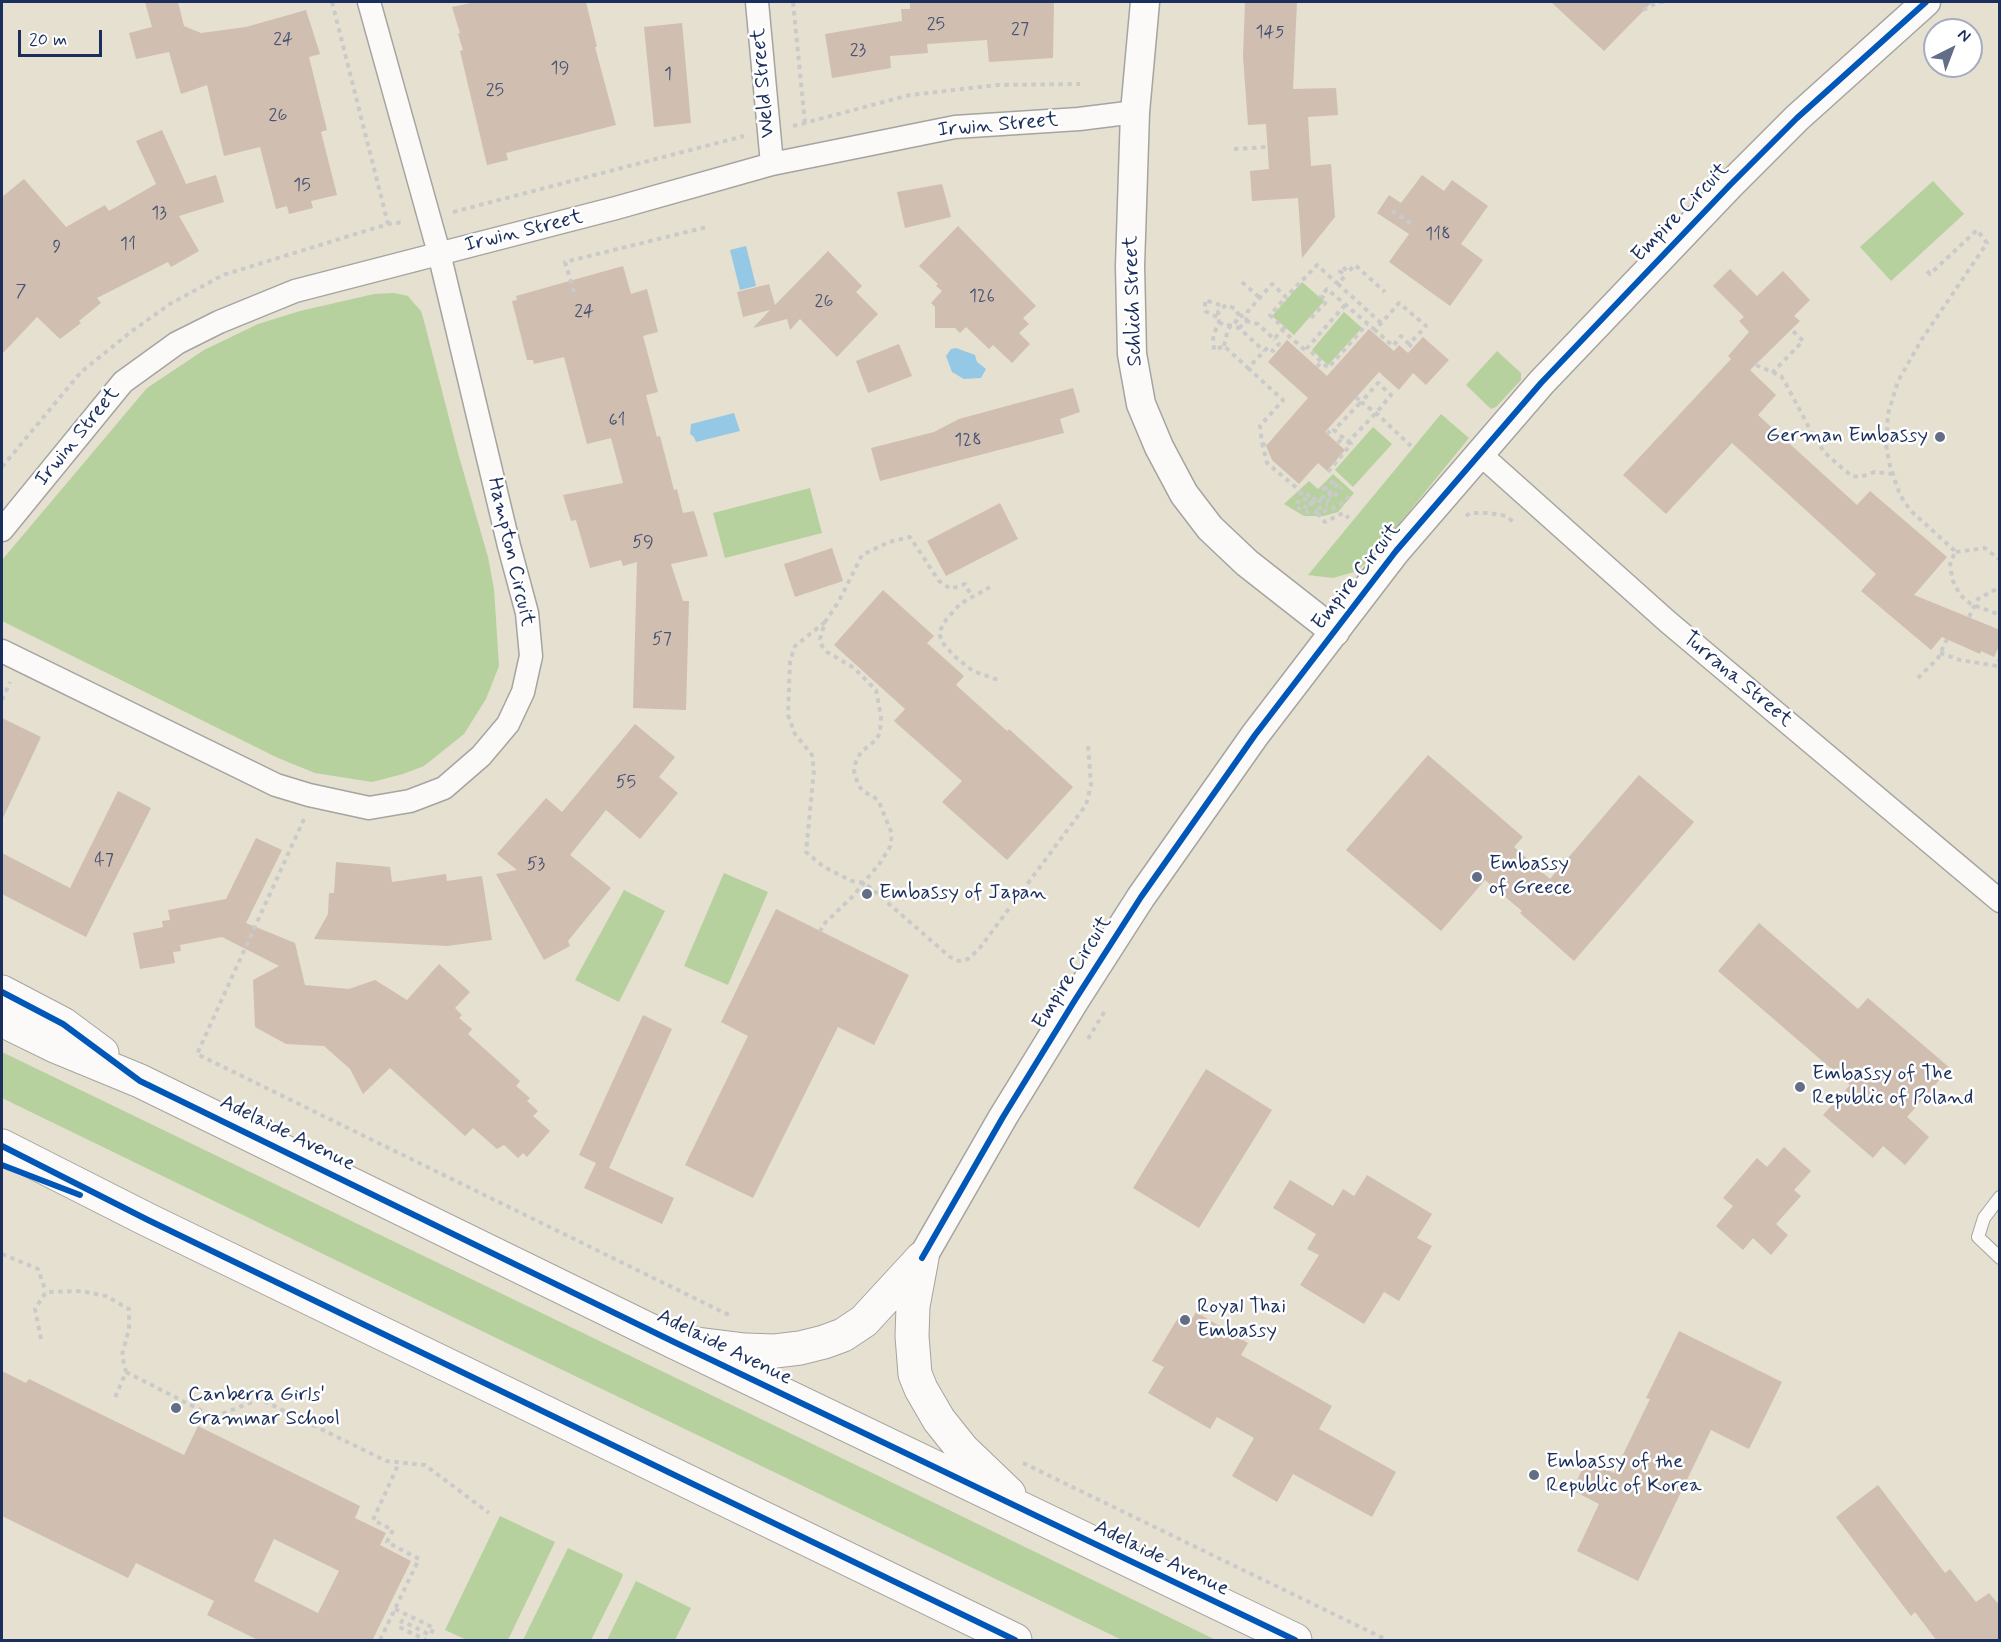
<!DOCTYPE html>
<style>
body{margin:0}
#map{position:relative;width:2001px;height:1642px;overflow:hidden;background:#e5e0d0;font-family:Mynerve,sans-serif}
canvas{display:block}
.frame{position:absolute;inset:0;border:3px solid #1b2f5e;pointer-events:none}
.north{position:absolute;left:1923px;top:18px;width:60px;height:60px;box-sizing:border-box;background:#fff;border:2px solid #a4acbf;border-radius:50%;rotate:42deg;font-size:16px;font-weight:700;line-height:24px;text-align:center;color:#1b2f5e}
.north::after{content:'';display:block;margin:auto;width:21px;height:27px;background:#626d86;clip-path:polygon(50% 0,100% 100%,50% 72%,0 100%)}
.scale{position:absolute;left:18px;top:30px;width:84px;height:27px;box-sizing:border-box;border:3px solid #1b2f5e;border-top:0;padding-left:8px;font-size:18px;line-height:21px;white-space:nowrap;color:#1b2f5e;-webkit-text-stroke:4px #fff;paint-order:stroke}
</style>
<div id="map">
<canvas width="2001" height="1642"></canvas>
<div class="frame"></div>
<div class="north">N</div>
<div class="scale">20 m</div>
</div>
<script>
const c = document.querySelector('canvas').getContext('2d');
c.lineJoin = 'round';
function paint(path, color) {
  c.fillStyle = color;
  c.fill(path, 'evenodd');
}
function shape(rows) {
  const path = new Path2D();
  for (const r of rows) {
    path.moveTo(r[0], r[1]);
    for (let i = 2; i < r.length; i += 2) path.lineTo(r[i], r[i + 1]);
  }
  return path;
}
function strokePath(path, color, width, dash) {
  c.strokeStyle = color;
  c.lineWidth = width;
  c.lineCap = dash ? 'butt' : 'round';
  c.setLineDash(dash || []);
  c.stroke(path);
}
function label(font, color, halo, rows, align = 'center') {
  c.font = font + ' Mynerve,sans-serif';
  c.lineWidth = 5;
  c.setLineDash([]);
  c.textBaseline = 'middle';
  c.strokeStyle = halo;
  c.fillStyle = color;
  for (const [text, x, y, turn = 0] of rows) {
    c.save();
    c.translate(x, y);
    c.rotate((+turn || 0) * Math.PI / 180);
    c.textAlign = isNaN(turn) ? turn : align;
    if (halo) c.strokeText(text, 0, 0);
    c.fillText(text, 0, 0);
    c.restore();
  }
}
paint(shape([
 [1933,181,1964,214,1891,281,1860,247],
 [1302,282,1324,301,1294,335,1272,316],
 [394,293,408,296,412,301,421,311,424,321,458,453,488,557,494,589,499,666,486,699,464,734,424,766,403,774,372,782,315,773,278,758,2,621,2,560,147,388,204,350,258,324,300,311,374,294],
 [1344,312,1362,328,1328,365,1312,350],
 [1497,351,1521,373,1521,380,1496,407,1491,409,1466,385],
 [1441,414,1469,438,1376,552,1365,564,1354,572,1333,578,1308,575],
 [1373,427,1392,444,1353,487,1335,470],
 [1333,474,1354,493,1338,512,1324,516,1304,516,1284,504,1309,481,1318,489],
 [810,488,822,533,725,558,713,513],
 [724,873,768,892,728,985,684,966],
 [624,890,665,911,619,1002,575,980],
 [2,1052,949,1510,1216,1640,1122,1640,459,1320,2,1098],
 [500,1516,555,1542,508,1640,467,1640,445,1630],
 [568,1548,623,1574,621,1580,591,1640,523,1640],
 [636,1581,691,1608,675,1640,607,1640]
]), '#b6d19e');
paint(shape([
 [746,246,756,286,740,290,730,250],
 [956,348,975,355,977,362,986,369,981,378,964,379,952,372,946,356,951,349],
 [734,413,740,431,696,442,694,437,690,434,691,424]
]), '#94c8e4');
paint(shape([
 [145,2,178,2,184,26,201,33,246,27,306,10,320,54,309,57,327,130,321,132,337,195,311,201,313,208,289,214,287,206,276,209,260,147,224,156,207,85,181,94,169,52,136,59,129,33,152,27],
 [475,2,586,2,597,47,595,47,616,125,506,153,508,160,487,165,460,51,463,50,458,34,460,33,452,7],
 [910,2,1054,2,1053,58,989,62,987,40,927,44,928,53,890,56,891,68,832,78,825,34,902,21,901,9,910,9],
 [1245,2,1297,2,1293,89,1336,88,1338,115,1308,117,1311,166,1331,164,1335,217,1302,258,1298,198,1252,201,1250,171,1269,169,1266,124,1248,125,1243,56],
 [1551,2,1652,2,1604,51],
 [682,23,691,123,654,127,644,27],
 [162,130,186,184,216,175,224,202,179,216,199,251,171,267,168,262,97,298,101,303,79,321,81,323,60,339,37,317,2,354,2,197,24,179,66,227,105,205,109,211,156,184,136,141],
 [1422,175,1444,191,1452,180,1488,206,1461,244,1483,260,1450,306,1389,262,1409,234,1377,213,1389,195,1401,203],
 [942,184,951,217,905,228,897,192],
 [958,226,1036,306,1023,318,1029,324,1019,333,1030,344,1012,363,993,345,989,349,966,327,960,333,955,328,935,328,935,307,931,303,942,291,936,286,938,284,919,266],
 [828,251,862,286,856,292,878,314,837,357,800,319,790,330,787,319,753,328,770,310,743,317,737,292,769,284,775,305],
 [623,266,631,294,647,289,658,332,643,336,658,392,646,395,657,437,660,436,674,490,677,489,683,513,694,511,708,556,671,564,683,601,689,601,686,710,633,708,637,562,623,566,621,560,590,568,576,520,571,521,563,495,623,483,611,438,587,444,564,357,534,364,533,360,527,360,512,301,517,300,516,296],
 [1730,269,1757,296,1783,271,1810,300,1794,316,1800,321,1750,370,1776,395,1758,415,1857,505,1870,491,1947,557,1914,595,2000,630,2000,644,1994,657,1981,651,1980,654,1942,637,1931,650,1861,591,1876,574,1732,443,1666,514,1623,475,1731,359,1728,356,1749,332,1739,321,1744,317,1713,286],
 [1369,329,1394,351,1399,345,1408,353,1423,337,1449,360,1426,385,1413,373,1399,390,1379,372,1325,432,1345,450,1327,471,1318,463,1299,484,1272,460,1266,446,1308,398,1268,362,1287,340,1327,376],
 [899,344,912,376,868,393,856,361],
 [1073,388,1080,412,1060,419,1064,433,880,481,871,448,934,432,959,419],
 [1000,503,1018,539,946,576,927,541],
 [832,548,843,581,795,597,784,564],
 [883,590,934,636,927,643,964,676,956,685,1007,731,1009,729,1073,787,1007,860,942,802,962,781,894,721,905,709,834,645],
 [2,718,41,737,2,820],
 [635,724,675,757,659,777,678,793,640,839,606,810,570,855,611,888,568,941,570,946,544,960,496,874,517,870,497,854,546,798,562,812],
 [1428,755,1523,837,1514,847,1550,879,1639,775,1694,822,1574,961,1520,913,1522,911,1485,880,1441,931,1346,850],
 [118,791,151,808,86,937,2,894,2,853,70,888],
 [256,838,282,850,246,923,295,943,305,985,349,989,375,980,407,1000,439,964,470,992,455,1008,462,1015,459,1018,472,1029,468,1034,520,1081,516,1086,530,1098,527,1101,538,1111,533,1116,550,1131,527,1157,523,1153,518,1158,504,1145,497,1149,473,1128,465,1136,390,1068,363,1094,350,1069,324,1046,286,1044,255,1027,253,980,279,966,222,937,180,945,181,951,173,952,175,963,140,969,133,933,163,927,162,921,170,920,168,910,226,899],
 [336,862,390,867,392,882,446,874,447,881,482,876,492,940,447,946,314,939,328,914,329,893,334,893],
 [776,909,909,975,874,1045,838,1027,753,1198,685,1165,748,1036,721,1022],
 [1759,923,1858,1009,1868,998,1950,1068,1907,1117,1929,1137,1905,1165,1883,1146,1873,1158,1823,1115,1850,1085,1718,971],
 [643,1015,672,1029,609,1168,674,1198,662,1224,584,1188,596,1163,579,1155],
 [1206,1069,1272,1110,1199,1228,1133,1188],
 [1784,1147,1811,1171,1794,1190,1801,1196,1776,1224,1788,1235,1771,1255,1753,1238,1743,1250,1716,1226,1733,1206,1723,1198,1757,1158,1767,1167],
 [1367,1175,1432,1214,1417,1238,1432,1246,1399,1301,1384,1292,1364,1324,1300,1285,1319,1255,1307,1249,1316,1234,1273,1208,1290,1180,1333,1206,1343,1189,1354,1196],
 [1196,1312,1248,1343,1241,1355,1332,1406,1319,1429,1396,1472,1372,1517,1293,1474,1277,1502,1232,1476,1254,1438,1217,1417,1210,1429,1148,1393,1164,1367,1152,1361,1178,1318,1189,1324],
 [1679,1331,1782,1382,1749,1449,1711,1430,1638,1581,1577,1551,1599,1504,1572,1490,1587,1460,1614,1473,1650,1399,1646,1398],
 [2,1371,26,1383,29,1379,184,1455,198,1426,360,1506,355,1518,386,1533,380,1545,411,1561,372,1641,260,1641,207,1615,214,1601,136,1563,128,1578,2,1516],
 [274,1539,339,1571,318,1613,254,1581],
 [1878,1485,1945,1573,1950,1569,1976,1602,1989,1593,2000,1606,2000,1641,1937,1641,1915,1612,1911,1616,1836,1517]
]), '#d0beb1');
const service = shape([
 [2000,1197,1984,1218,1978,1237,2000,1258]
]);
const minor = shape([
 [757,2,772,164],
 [1480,454,1668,622,2000,901],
 [2,530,123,382,177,343,219,322,295,291,616,208,772,164,955,127,1079,119,1135,112],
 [2,651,276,785,309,795,369,808,410,801,444,788,481,756,508,724,523,692,531,656,527,613,509,546,439,253,369,2]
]);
const tertiary = shape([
 [1145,2,1135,112,1130,266,1132,354,1141,404,1159,447,1184,494,1210,528,1247,563,1335,632],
 [922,1258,1003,1117,1075,1000,1141,897,1255,735,1396,551,1541,383,1730,185,1797,118,1926,2]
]);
const motorway = shape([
 [2,992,63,1024,102,1053],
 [2,1020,55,1046,140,1081,672,1341,1295,1640],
 [2,1146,148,1220,1015,1640],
 [922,1258,913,1306,912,1336,915,1374,921,1389,939,1420,963,1450,1009,1494],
 [697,1344,745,1350,775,1351,800,1348,824,1342,843,1335,864,1321,922,1258]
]);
strokePath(service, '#a4a4a0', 14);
strokePath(minor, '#a4a4a0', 25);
strokePath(tertiary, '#a4a4a0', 31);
strokePath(motorway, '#a4a4a0', 35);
strokePath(shape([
 [332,2,388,224],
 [793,2,805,123],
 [1643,10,1658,2,1665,2],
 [793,126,910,95,998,85,1080,84],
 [1234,149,1267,147],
 [1392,211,1415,226],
 [453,212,744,136],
 [1927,271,1930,274,1977,230,1987,243,1922,339,1898,381,1888,414,1886,445,1890,466,1900,495,1910,510,1956,552,1950,561,1951,571,1953,581,1960,595,1971,604,2000,615],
 [1242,282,1260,298],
 [574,292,565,262,707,227],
 [1345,305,1307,348,1328,368,1367,324],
 [1240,314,1246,321,1258,324,1274,339,1282,330,1305,350,1307,348],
 [1217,317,1205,311,1205,300,1223,306],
 [1311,318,1327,301,1321,296,1327,289,1375,330],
 [1219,322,1225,326,1234,325,1239,316,1236,309,1226,305,1218,312,1219,322,1213,336,1214,350,1224,346,1248,368,1268,347,1273,351,1279,344,1274,339],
 [1381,323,1338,284,1345,276,1340,271,1343,267,1348,272,1355,265,1385,292],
 [1239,328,1246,321,1248,311,1272,284,1286,297,1317,265,1338,284],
 [1282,330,1284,328,1270,315,1286,297],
 [1409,344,1401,336,1393,346,1375,330,1399,303,1426,326,1409,344,1413,348],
 [1224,346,1228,329,1231,326,1239,328,1264,351],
 [1756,365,1781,376,1785,382,1814,437,1825,453,1842,468,1852,476,1860,477,1875,472,1892,474],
 [1317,367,1321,362],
 [1248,368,1283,400,1260,426,1262,443,1266,446],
 [1772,373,1803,341,1791,329],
 [1356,397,1361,402,1334,430,1348,442,1376,413,1391,395,1378,383,1361,402,1376,413,1411,446],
 [1327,434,1332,429,1334,430],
 [1262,443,1267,463,1298,489,1303,499,1319,499,1327,495,1338,483],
 [1338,443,1343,437],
 [2,467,81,372,132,331,170,304,223,275,388,224,404,222],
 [1328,472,1351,444,1348,442],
 [1322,487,1333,498,1342,487],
 [1324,490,1334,480],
 [1299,493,1308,493,1311,507,1307,508,1298,502,1296,507,1309,513,1331,510,1344,502,1351,494],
 [1318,499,1320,501,1327,501,1333,498],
 [1312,500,1319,508,1328,505],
 [1318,513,1320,518,1325,522,1343,513,1349,518],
 [1466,516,1470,513,1489,513,1506,516,1515,523],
 [1956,552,1985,548,2000,560],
 [990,587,960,604,946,620,939,632,942,642,954,656,973,671,998,680],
 [1969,617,1978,599,2000,587],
 [825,622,795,646,790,661,788,715,795,734,812,755,814,770,806,852,824,867,852,881,865,883,950,957,959,961,968,959,979,949,1086,805,1091,785,1088,745],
 [1940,653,1960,660,1997,666,2000,659],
 [1918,678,1938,658,1947,639],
 [2,700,10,682],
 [304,819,197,1054,731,1316],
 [820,932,822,926,853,896,880,863,890,847,892,834,879,802,873,796,864,792,858,785,854,771,855,764,861,752,876,740,880,733,881,717,876,690,854,668,827,652,822,646,820,639,825,622,839,601,862,555,889,542,910,537,939,581,951,589,965,584,972,597],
 [1088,1039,1106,1009],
 [2,1254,38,1269,46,1292],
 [41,1339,35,1309,46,1292,81,1291,106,1296,129,1309,129,1329,122,1355,126,1372,114,1400],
 [126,1372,214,1417,260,1399,386,1461,425,1465,489,1513],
 [1023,1463,1387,1640],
 [395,1609,434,1628,430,1635,402,1621,399,1627,426,1640],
 [380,1640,419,1559,387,1542,393,1530,373,1520,399,1463]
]), '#cacaca', 4, [4.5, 4.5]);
strokePath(service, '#fbfaf8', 12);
strokePath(minor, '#fbfaf8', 22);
strokePath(tertiary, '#fbfaf8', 28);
strokePath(motorway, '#fbfaf8', 33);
strokePath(shape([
 [2,992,63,1024,140,1081,672,1341,1295,1640],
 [2,1146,148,1220,1015,1640],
 [2,1165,80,1195],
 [922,1258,1003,1117,1075,1000,1141,897,1255,735,1396,551,1541,383,1730,185,1797,118,1926,2]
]), '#0057b8', 6);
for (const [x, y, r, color] of [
 [1940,437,6,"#626d86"],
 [1477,877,6,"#626d86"],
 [867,894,6,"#626d86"],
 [1800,1087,6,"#626d86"],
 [1185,1320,6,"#626d86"],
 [176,1408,6,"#626d86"],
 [1534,1475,6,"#626d86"]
]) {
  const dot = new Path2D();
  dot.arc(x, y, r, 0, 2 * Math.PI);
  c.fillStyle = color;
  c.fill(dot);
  strokePath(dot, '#fff', 2);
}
label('18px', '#485373', null, [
 ["25",936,25],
 ["27",1020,30],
 ["145",1270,33],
 ["24",283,40],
 ["23",858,51],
 ["19",560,69],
 ["1",668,75],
 ["25",495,91],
 ["26",278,116],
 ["15",302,186],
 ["13",159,214],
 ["118",1438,235],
 ["11",128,245],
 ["9",57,248],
 ["7",21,292],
 ["126",982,297],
 ["26",824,302],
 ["24",584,312],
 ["61",617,421],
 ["128",968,441],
 ["59",643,543],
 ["57",662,640],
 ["55",626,783],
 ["47",104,861],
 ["53",536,865]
]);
label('21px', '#1b2f5e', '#fff', [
 ["Weld Street",764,83,-95],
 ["Irwin Street",998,126,-5],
 ["Empire Circuit",1681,213,-46],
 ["Irwin Street",524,232,-14],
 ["Schlich Street",1134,301,-92],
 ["Irwin Street",78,437,-51],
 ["Hampton Circuit",510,552,77],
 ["Empire Circuit",1357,577,-52],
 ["Turrana Street",1737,680,40],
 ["Empire Circuit",1073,973,-58],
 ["Adelaide Avenue",287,1134,26],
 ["Adelaide Avenue",724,1348,26],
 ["Adelaide Avenue",1161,1559,26]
]);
label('21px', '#1b2f5e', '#fff', [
 ["German Embassy",1928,437,"right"],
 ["Embassy",1489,865],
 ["of Greece",1489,889],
 ["Embassy of Japan",879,894],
 ["Embassy of The",1812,1075],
 ["Republic of Poland",1812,1099],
 ["Royal Thai",1197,1308],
 ["Embassy",1197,1332],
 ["Canberra Girls'",188,1396],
 ["Grammar School",188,1420],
 ["Embassy of the",1546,1463],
 ["Republic of Korea",1546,1487]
], 'left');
</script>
